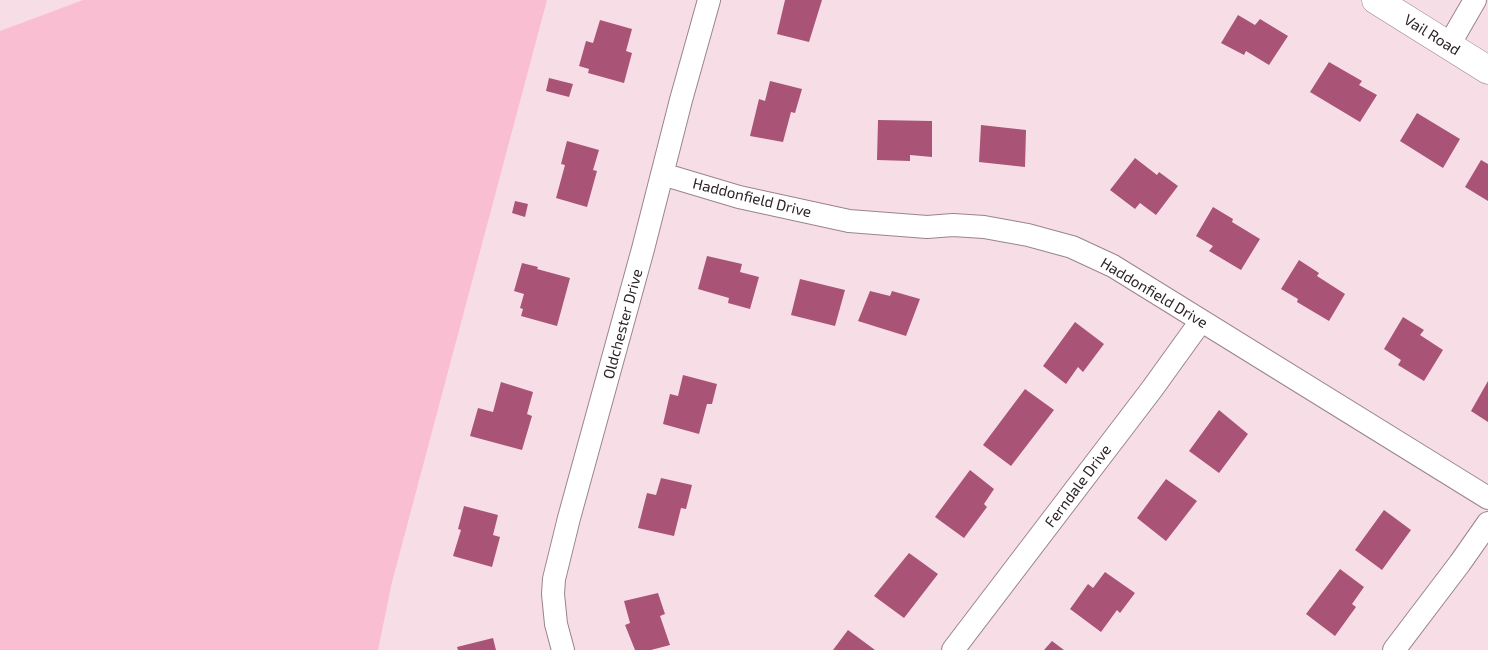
<!DOCTYPE html>
<style>
body{margin:0}
canvas{display:block;background:#f7dee6}
</style>
<canvas width="1488" height="650"></canvas>
<script>
const c = document.querySelector('canvas').getContext('2d');
c.lineJoin = 'round';
function paint(path, color) {
  c.fillStyle = color;
  c.fill(path, 'evenodd');
}
function shape(rows) {
  const path = new Path2D();
  for (const r of rows) {
    path.moveTo(r[0], r[1]);
    for (let i = 2; i < r.length; i += 2) path.lineTo(r[i], r[i + 1]);
  }
  return path;
}
function strokePath(path, color, width, dash) {
  c.strokeStyle = color;
  c.lineWidth = width;
  c.lineCap = dash ? 'butt' : 'round';
  c.setLineDash(dash || []);
  c.stroke(path);
}
function label(font, color, halo, rows, align = 'center') {
  c.font = font + ' "Exo 2",sans-serif';
  c.lineWidth = 4.5;
  c.setLineDash([]);
  c.textBaseline = 'middle';
  c.strokeStyle = halo;
  c.fillStyle = color;
  for (const [text, x, y, turn = 0] of rows) {
    c.save();
    c.translate(x, y);
    c.rotate((+turn || 0) * Math.PI / 180);
    c.textAlign = isNaN(turn) ? turn : align;
    if (halo) c.strokeText(text, 0, 0);
    c.fillText(text, 0, 0);
    c.restore();
  }
}
paint(shape([
 [83,0,547,0,392,582,378,650,0,650,0,31]
]), '#fabed3');
paint(shape([
 [785,0,822,0,809,42,777,34],
 [1238,15,1255,25,1260,19,1288,36,1269,65,1246,51,1244,55,1221,43],
 [600,20,632,29,626,51,632,53,624,83,588,73,589,69,579,66,586,41,593,43],
 [1329,62,1362,81,1359,85,1377,95,1360,122,1310,92],
 [549,78,573,84,569,97,546,91],
 [770,81,802,89,795,113,791,112,783,142,750,136,759,99,765,101],
 [1417,113,1460,139,1443,168,1400,141],
 [878,120,932,121,932,157,910,155,910,161,877,160],
 [981,125,1026,130,1025,167,979,162],
 [567,141,599,150,593,170,597,171,587,207,556,198,565,165,561,164],
 [1135,158,1157,175,1159,172,1178,186,1156,215,1140,203,1135,209,1110,190],
 [1481,160,1488,164,1488,201,1465,187],
 [515,201,528,204,525,217,512,213],
 [1213,207,1233,219,1232,222,1260,239,1241,270,1209,251,1213,246,1196,236],
 [707,256,742,264,740,272,759,277,750,309,728,303,729,298,698,289],
 [1299,260,1319,273,1317,276,1345,294,1329,321,1297,302,1298,299,1281,289],
 [522,263,538,267,537,269,570,278,557,326,521,316,523,309,520,308,524,294,514,291],
 [800,279,845,290,835,326,791,315],
 [870,291,890,296,892,291,920,299,906,336,858,321],
 [1403,317,1424,330,1420,335,1443,350,1424,381,1398,365,1401,360,1384,349],
 [1075,322,1104,344,1083,372,1078,367,1066,384,1043,366],
 [683,375,717,384,712,404,707,404,699,434,663,424,670,394,678,396],
 [1488,381,1488,422,1471,411],
 [501,382,533,392,527,414,532,416,522,450,470,436,478,408,493,412],
 [1025,389,1054,410,1011,466,983,445],
 [1219,410,1248,434,1219,473,1189,451],
 [970,470,994,489,984,504,987,507,964,538,935,517],
 [661,478,692,485,686,509,681,508,674,536,638,528,647,493,656,495],
 [1166,479,1197,501,1166,541,1137,518],
 [464,506,498,515,493,535,500,537,492,567,453,556,461,530,458,529],
 [1384,510,1411,530,1382,570,1355,550],
 [909,553,938,574,904,618,874,596],
 [1340,569,1364,587,1352,604,1356,607,1335,636,1306,614],
 [1105,572,1135,593,1120,613,1117,610,1101,632,1070,609,1088,584,1093,588],
 [658,593,665,614,660,616,670,645,651,650,635,650,625,625,630,623,624,601],
 [848,630,875,650,833,650],
 [493,638,496,650,458,650,457,647],
 [1052,641,1064,650,1044,650]
]), '#a95376');
const minor = shape([
 [1449,45,1475,0],
 [662,174,739,197,849,221,927,227,953,225,984,227,1028,235,1072,247,1113,266,1488,498],
 [563,650,556,624,553,594,554,579,569,518,643,249,681,100,709,0],
 [953,650,1152,389,1201,321],
 [1394,650,1460,563,1488,523]
]);
const tertiary = shape([
 [1376,0,1488,70]
]);
strokePath(minor, '#9a848b', 24);
strokePath(tertiary, '#9a848b', 29);
strokePath(minor, '#fff', 22);
strokePath(tertiary, '#fff', 28);
label('15px', '#2c2326', '#fff', [
 ["Vail Road",1432,35,32],
 ["Haddonfield Drive",752,198,14],
 ["Haddonfield Drive",1154,293,31],
 ["Oldchester Drive",623,324,-75],
 ["Ferndale Drive",1078,486,-53]
]);
</script>
